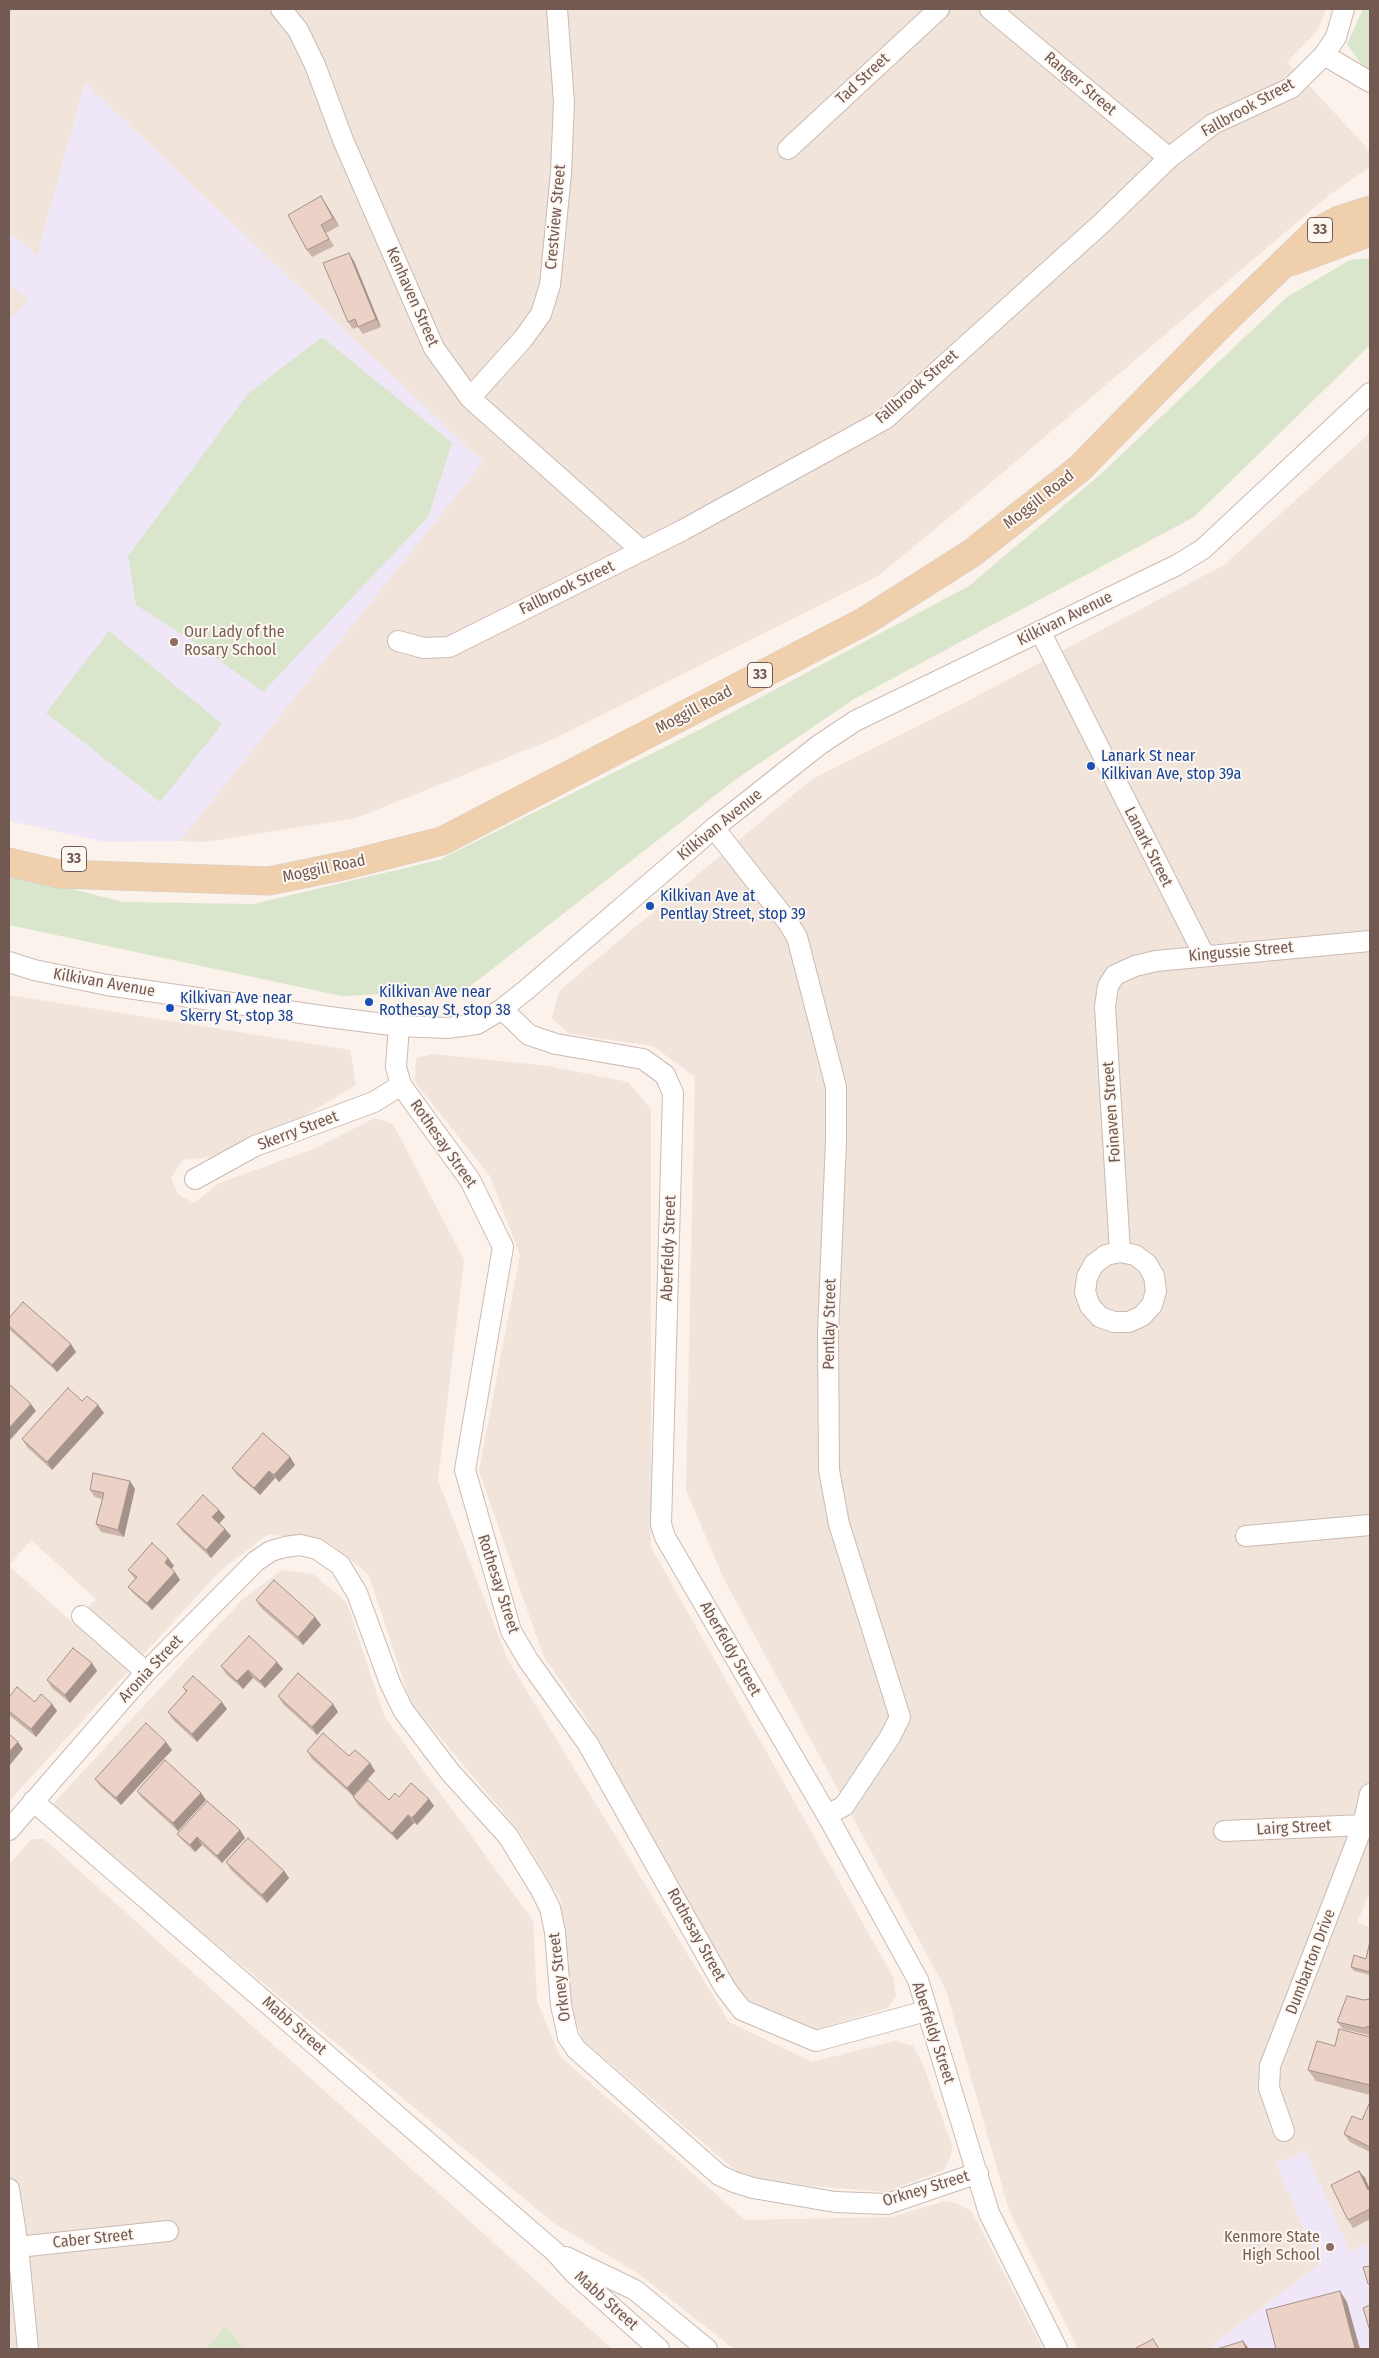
<!DOCTYPE html>
<style>
body{margin:0}
#map{position:relative;width:1379px;height:2358px;overflow:hidden;background:#faf2eb;font-family:"Fira Sans Condensed",sans-serif}
canvas{display:block}
.frame{position:absolute;inset:0;border:10px solid #725951;pointer-events:none}
</style>
<div id="map">
<canvas width="1379" height="2358"></canvas>
<div class="frame"></div>
</div>
<script>
const c = document.querySelector('canvas').getContext('2d');
c.lineJoin = 'round';
function paint(path, color) {
  c.fillStyle = color;
  c.fill(path, 'evenodd');
}
function shape(rows) {
  const path = new Path2D();
  for (const r of rows) {
    path.moveTo(r[0], r[1]);
    for (let i = 2; i < r.length; i += 2) path.lineTo(r[i], r[i + 1]);
  }
  return path;
}
function strokePath(path, color, width, dash) {
  c.strokeStyle = color;
  c.lineWidth = width;
  c.lineCap = dash ? 'butt' : 'round';
  c.setLineDash(dash || []);
  c.stroke(path);
}
function label(font, color, halo, rows, align = 'center') {
  c.font = font + ' "Fira Sans Condensed",sans-serif';
  c.lineWidth = 4;
  c.setLineDash([]);
  c.textBaseline = 'middle';
  c.strokeStyle = halo;
  c.fillStyle = color;
  for (const [text, x, y, turn = 0] of rows) {
    c.save();
    c.translate(x, y);
    c.rotate((+turn || 0) * Math.PI / 180);
    c.textAlign = isNaN(turn) ? turn : align;
    if (halo) c.strokeText(text, 0, 0);
    c.fillText(text, 0, 0);
    c.restore();
  }
}
paint(shape([
 [9,9,1326,9,1318,30,1287,62,1370,151,1370,167,1329,195,987,486,878,576,553,739,356,818,206,842,180,841,483,462,85,83,37,256,9,232],
 [9,284,29,301,9,320],
 [1370,433,1370,1891,1357,1923,1370,1927,1370,2243,1350,2251,1305,2151,1277,2165,1319,2265,1219,2339,1211,2349,1078,2349,1009,2210,946,1990,724,1579,686,1490,695,1077,653,1046,569,1034,552,1018,559,991,812,779,962,704,1224,565],
 [9,995,350,1050,356,1085,294,1122,212,1157,183,1160,171,1178,178,1194,194,1203,219,1183,314,1149,375,1118,393,1124,464,1260,438,1480,508,1660,729,2022,812,2062,895,2041,913,2046,922,2062,952,2145,951,2156,944,2170,886,2192,748,2181,583,2040,563,1988,561,1900,519,1831,411,1703,369,1575,331,1544,268,1534,220,1571,9,1801,9,1566,74,1624,96,1599,31,1540,9,1565],
 [433,1054,548,1066,628,1082,651,1109,651,1547,893,1977,896,1996,888,2008,816,2030,745,2003,585,1717,543,1655,479,1471,520,1255,490,1176,415,1082,416,1058],
 [282,1570,313,1574,347,1603,384,1716,533,1921,537,2001,560,2056,745,2220,892,2217,945,2201,959,2204,972,2212,1043,2349,734,2349,639,2274,554,2223,50,1807,242,1600],
 [31,1839,44,1839,612,2349,244,2349,225,2326,206,2349,9,2349,9,1865]
]), '#f1e4da');
paint(shape([
 [85,83,483,462,180,841,106,842,9,821,9,320,28,301,9,284,9,232,37,256],
 [1305,2151,1350,2251,1370,2243,1370,2349,1211,2349,1219,2339,1319,2265,1276,2164]
]), '#efe7f7');
paint(shape([
 [1363,9,1370,9,1370,70,1364,68,1347,44],
 [1370,258,1370,345,1194,517,854,699,735,780,464,991,342,996,9,925,9,873,123,902,253,904,439,860,703,728,969,586,1102,473,1287,297,1350,260],
 [322,337,452,443,428,517,263,692,194,642,136,605,128,556,248,394],
 [109,631,222,724,160,802,46,713],
 [225,2326,244,2349,206,2349]
]), '#d9e6cb');
const minor = shape([
 [281,9,298,30,315,65,343,140,434,348,470,398,642,551],
 [990,9,1169,158],
 [1344,9,1336,37,1324,55,1370,82],
 [788,149,939,9],
 [470,398,523,339,541,314,550,285,561,173,564,102,557,9],
 [1040,631,1204,955],
 [398,641,424,648,449,647,683,530,885,419,1102,223,1169,158,1213,124,1291,88,1324,55],
 [714,828,787,921,797,937,836,1087,836,1141,828,1332,829,1470,839,1524,900,1717,890,1737,844,1806,827,1815],
 [9,962,34,970,107,985,329,1017,399,1026,447,1028,477,1024,502,1009,526,990,714,828,819,745,855,721,1177,565,1203,549,1370,393],
 [502,1009,529,1035,556,1044,643,1059,665,1075,673,1093,661,1524,665,1537,827,1815,918,1980,989,2213,1057,2349],
 [399,1026,396,1067,401,1085,470,1180,503,1247,465,1470,511,1631,528,1660,588,1744,725,1988,742,2010,816,2041,926,2011],
 [195,1179,255,1146,374,1102,401,1085],
 [1120,1252,1106,1255,1094,1264,1087,1277,1085,1292,1090,1306,1100,1317,1114,1322,1129,1322,1142,1316,1152,1305,1156,1291,1154,1276,1147,1264,1135,1255,1120,1252,1105,1007,1108,986,1115,975,1135,966,1156,961,1370,941],
 [1246,1536,1370,1525],
 [82,1616,146,1672],
 [33,1801,555,2252,575,2274,659,2349],
 [9,1830,146,1672,256,1561,271,1551,285,1547,300,1545,317,1549,340,1565,357,1593,390,1683,403,1710,450,1772,508,1836,541,1890,550,1908,555,1932,561,2005,568,2037,576,2049,719,2175,734,2182,753,2188,835,2202,887,2204,978,2173],
 [1224,1831,1363,1825],
 [1284,2131,1269,2088,1270,2066,1363,1825,1370,1794],
 [9,2189,18,2247,28,2349],
 [18,2247,168,2231],
 [566,2257,635,2290,707,2349]
]);
const primary = shape([
 [1293,261,1370,232],
 [9,862,59,874,269,881,347,865,442,841,865,621,972,553,1079,469,1219,326,1315,233,1339,220,1370,210]
]);
strokePath(minor, '#cbbab2', 22);
strokePath(primary, '#d5cdcb', 29);
strokePath(minor, '#fff', 20);
strokePath(primary, '#f0cfac', 28);
paint(shape([
 [326,204,339,226,326,233,334,246,312,257,307,250],
 [354,261,381,327,363,334,358,327,353,329,348,322],
 [9,1318,76,1352,57,1372,10,1330,9,1328],
 [82,1401,98,1405,104,1413,52,1470,27,1447,22,1439],
 [290,1457,295,1465,279,1482,275,1478,260,1495,237,1475,232,1468],
 [135,1489,124,1537,101,1532,96,1524,102,1499,95,1497,90,1490],
 [219,1510,225,1517,219,1523,225,1529,231,1536,211,1558,182,1531,177,1524],
 [168,1558,174,1566,171,1569,180,1580,152,1610,134,1594,128,1587,135,1579,128,1570],
 [256,1600,315,1617,321,1625,303,1645,261,1608],
 [92,1663,97,1671,70,1703,52,1688,47,1680],
 [221,1666,283,1669,265,1688,253,1678,243,1689,226,1674],
 [183,1687,227,1709,197,1742,173,1720,168,1712,186,1692],
 [278,1696,333,1704,338,1712,317,1735,283,1704],
 [9,1697,52,1704,57,1711,36,1737,9,1715],
 [172,1750,121,1805,100,1786,95,1779],
 [307,1751,349,1756,370,1763,375,1771,353,1796,312,1759],
 [137,1791,201,1793,206,1800,178,1831,142,1798],
 [353,1797,389,1800,399,1797,429,1799,434,1806,417,1825,414,1823,397,1840,358,1805],
 [240,1830,245,1838,222,1863,202,1845,195,1852,183,1841,177,1834],
 [226,1862,284,1871,289,1878,267,1903,231,1870],
 [1370,1941,1370,1975,1354,1971,1351,1967,1366,1959],
 [1370,1999,1370,2035,1369,2035,1343,2029,1337,2022,1364,2000],
 [1370,2037,1370,2095,1316,2081,1308,2070,1335,2046],
 [1370,2102,1370,2152,1350,2142,1344,2134,1362,2120],
 [1359,2171,1365,2178,1370,2189,1370,2219,1353,2228,1348,2220]
]), '#cbb4aa');
paint(shape([
 [321,196,326,204,339,226,333,218],
 [349,253,354,261,381,327,376,319],
 [71,1344,76,1352,57,1372,52,1365],
 [31,1404,36,1411,9,1441,9,1428],
 [98,1405,104,1413,52,1470,47,1462],
 [290,1457,295,1465,279,1482,274,1475],
 [269,1471,275,1478,260,1495,254,1488],
 [130,1481,135,1489,124,1537,118,1530],
 [219,1510,225,1517,218,1525,212,1517],
 [225,1529,231,1536,211,1558,206,1550],
 [168,1558,174,1566,170,1570,165,1563],
 [175,1572,180,1580,152,1610,147,1603],
 [315,1617,321,1625,303,1645,298,1637],
 [277,1662,283,1669,265,1688,260,1681],
 [92,1663,97,1671,70,1703,65,1695],
 [248,1670,253,1678,243,1689,237,1681],
 [222,1702,227,1709,197,1742,192,1734],
 [52,1704,57,1711,36,1737,31,1729],
 [333,1704,338,1712,317,1735,312,1727],
 [18,1742,23,1749,9,1766,9,1752],
 [166,1742,172,1750,121,1805,116,1798],
 [370,1763,375,1771,353,1796,347,1788],
 [201,1793,206,1800,178,1831,173,1823],
 [429,1799,434,1806,417,1825,412,1818],
 [408,1815,414,1823,397,1840,392,1833],
 [240,1830,245,1838,222,1863,217,1856],
 [197,1837,202,1845,195,1852,190,1845],
 [284,1871,289,1878,267,1903,262,1895],
 [1359,2171,1365,2178,1370,2190,1368,2190],
 [1340,2291,1347,2302,1360,2349,1355,2349],
 [1243,2341,1249,2349,1246,2349]
]), '#a5928b');
const building = shape([
 [321,196,333,218,321,225,329,239,307,250,288,215,321,196],
 [349,253,376,319,358,327,355,319,348,322,323,263,349,253],
 [23,1302,71,1344,52,1365,9,1326,9,1318,23,1302],
 [9,1384,31,1404,9,1428,9,1384],
 [68,1388,82,1401,87,1396,98,1405,47,1462,22,1439,68,1388],
 [263,1433,290,1457,274,1475,269,1471,254,1488,232,1468,263,1433],
 [93,1473,130,1481,118,1530,96,1524,104,1493,90,1490,93,1473],
 [203,1495,219,1510,212,1517,225,1529,206,1550,177,1524,203,1495],
 [152,1543,168,1558,165,1563,175,1572,147,1603,128,1587,137,1577,128,1570,152,1543],
 [274,1580,315,1617,298,1637,256,1600,274,1580],
 [249,1636,277,1662,260,1681,248,1670,237,1681,221,1666,249,1636],
 [73,1648,92,1663,65,1695,47,1680,73,1648],
 [298,1673,333,1704,312,1727,278,1696,298,1673],
 [193,1676,222,1702,192,1734,168,1712,187,1691,183,1687,193,1676],
 [17,1687,35,1702,41,1694,52,1704,31,1729,9,1711,9,1697,17,1687],
 [146,1723,166,1742,116,1798,95,1779,146,1723],
 [323,1733,349,1756,355,1750,370,1763,347,1788,307,1751,323,1733],
 [9,1734,18,1742,9,1752,9,1734],
 [165,1760,201,1793,173,1823,137,1791,165,1760],
 [368,1780,389,1800,395,1793,399,1797,411,1783,429,1799,412,1818,408,1815,392,1833,353,1797,368,1780],
 [207,1801,240,1830,217,1856,197,1837,190,1845,177,1834,207,1801],
 [248,1838,284,1871,262,1895,226,1862,248,1838],
 [1370,1941,1370,1972,1351,1967,1354,1955,1366,1959,1370,1941],
 [1347,1996,1364,2000,1370,1999,1370,2026,1363,2028,1337,2022,1347,1996],
 [1339,2029,1370,2037,1370,2085,1308,2070,1317,2041,1335,2046,1339,2029],
 [1370,2102,1370,2147,1344,2134,1352,2116,1362,2120,1370,2102],
 [1359,2171,1368,2190,1370,2189,1370,2209,1348,2220,1331,2185,1359,2171],
 [1370,2266,1370,2284,1368,2284,1363,2267,1370,2266],
 [1340,2291,1355,2349,1276,2349,1266,2310,1340,2291],
 [1370,2305,1370,2331,1363,2308,1370,2305],
 [1153,2339,1159,2349,1134,2349,1153,2339],
 [1243,2341,1246,2349,1217,2349,1243,2341]
]);
paint(building, '#ecd1c6');
strokePath(building, '#a5928b', 1);
for (const [x, y, r, color] of [
 [174,642,5,"#8d6e63"],
 [1091,766,5,"#1a4fb4"],
 [650,906,5,"#1a4fb4"],
 [369,1002,5,"#1a4fb4"],
 [170,1008,5,"#1a4fb4"],
 [1330,2247,5,"#8d6e63"]
]) {
  const dot = new Path2D();
  dot.arc(x, y, r, 0, 2 * Math.PI);
  c.fillStyle = color;
  c.fill(dot);
  strokePath(dot, '#fdf7f1', 2);
}
for (const [x, y, w] of [
 [1320,230,25],
 [760,675,25],
 [74,859,25]
]) {
  const box = new Path2D();
  box.roundRect(x - w / 2, y - 12.5, w, 25, 4);
  c.fillStyle = '#fdf7f1';
  c.fill(box);
  strokePath(box, '#725951', 1);
}
label('bold 15px', '#725951', null, [
 ["33",1320,230],
 ["33",760,675],
 ["33",74,859]
]);
label('16px', '#725951', '#fdf7f1', [
 ["Tad Street",863,79,-43],
 ["Ranger Street",1080,84,40],
 ["Fallbrook Street",1248,108,-29],
 ["Crestview Street",556,217,-85],
 ["Kenhaven Street",412,297,66],
 ["Fallbrook Street",917,387,-41],
 ["Moggill Road",1039,500,-38],
 ["Fallbrook Street",567,588,-26],
 ["Kilkivan Avenue",1065,619,-26],
 ["Moggill Road",694,710,-28],
 ["Kilkivan Avenue",720,825,-39],
 ["Lanark Street",1148,847,63],
 ["Moggill Road",324,869,-12],
 ["Kingussie Street",1241,952,-5],
 ["Kilkivan Avenue",104,983,10],
 ["Foinaven Street",1112,1112,-94],
 ["Skerry Street",298,1131,-21],
 ["Rothesay Street",443,1144,55],
 ["Aberfeldy Street",669,1248,-88],
 ["Pentlay Street",830,1324,-89],
 ["Rothesay Street",498,1584,72],
 ["Aberfeldy Street",730,1649,60],
 ["Aronia Street",151,1669,-47],
 ["Lairg Street",1294,1828,-3],
 ["Rothesay Street",696,1935,61],
 ["Dumbarton Drive",1311,1962,-69],
 ["Orkney Street",560,1977,-97],
 ["Mabb Street",294,2026,41],
 ["Aberfeldy Street",933,2033,72],
 ["Orkney Street",926,2189,-17],
 ["Caber Street",93,2239,-6],
 ["Mabb Street",606,2301,42]
]);
label('16px', '#785e54', '#fdf7f1', [
 ["Our Lady of the",184,633],
 ["Rosary School",184,651],
 ["Kenmore State",1320,2238,"right"],
 ["High School",1320,2256,"right"]
], 'left');
label('16px', '#164399', '#fdf7f1', [
 ["Lanark St near",1101,757],
 ["Kilkivan Ave, stop 39a",1101,775],
 ["Kilkivan Ave at",660,897],
 ["Pentlay Street, stop 39",660,915],
 ["Kilkivan Ave near",379,993],
 ["Rothesay St, stop 38",379,1011],
 ["Kilkivan Ave near",180,999],
 ["Skerry St, stop 38",180,1017]
], 'left');
</script>
